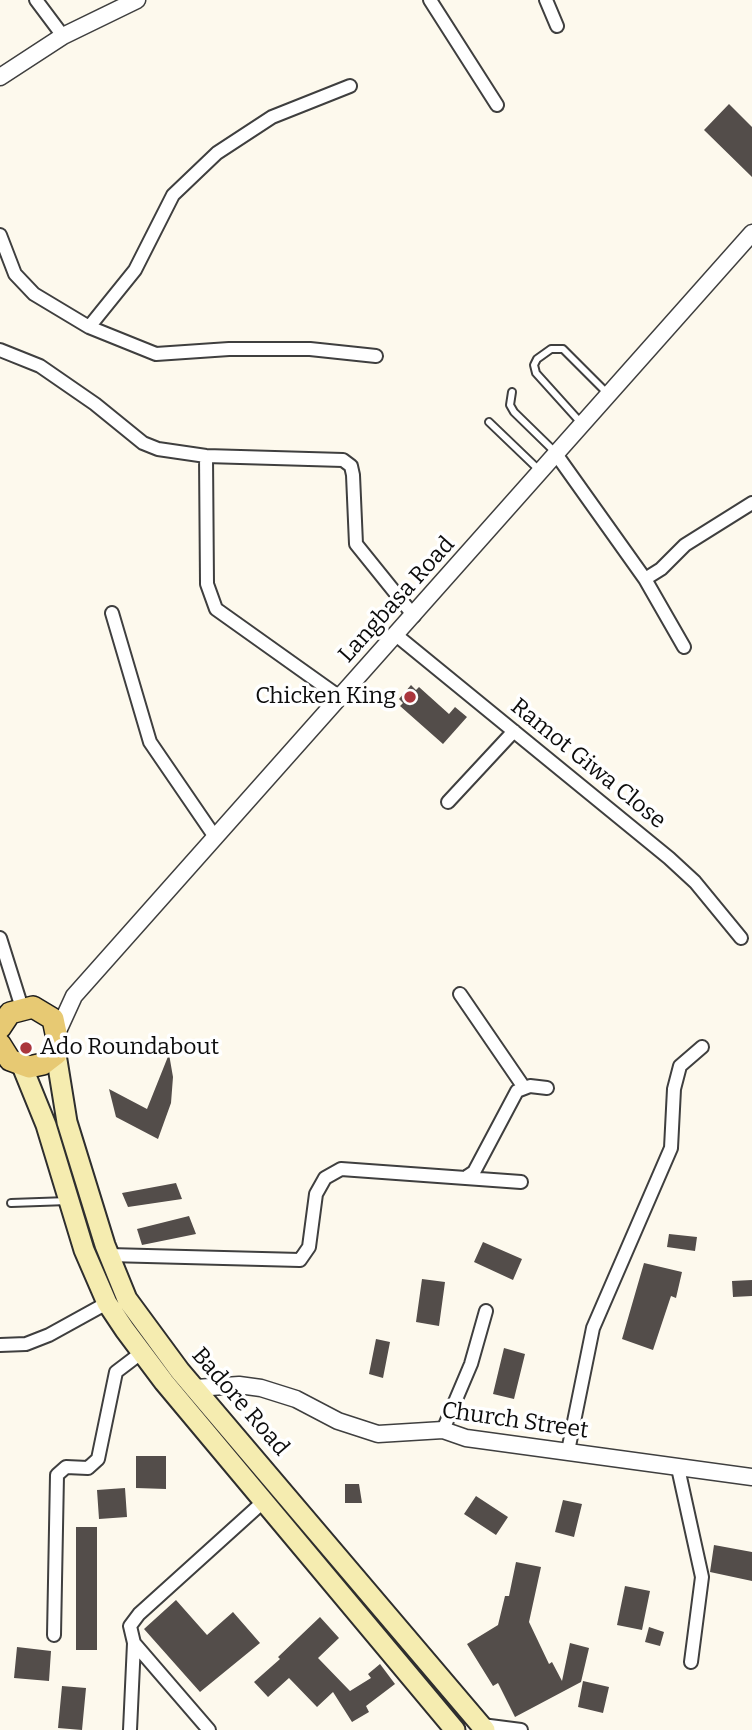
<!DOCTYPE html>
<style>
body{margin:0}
canvas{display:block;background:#fdf9ed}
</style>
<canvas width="752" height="1730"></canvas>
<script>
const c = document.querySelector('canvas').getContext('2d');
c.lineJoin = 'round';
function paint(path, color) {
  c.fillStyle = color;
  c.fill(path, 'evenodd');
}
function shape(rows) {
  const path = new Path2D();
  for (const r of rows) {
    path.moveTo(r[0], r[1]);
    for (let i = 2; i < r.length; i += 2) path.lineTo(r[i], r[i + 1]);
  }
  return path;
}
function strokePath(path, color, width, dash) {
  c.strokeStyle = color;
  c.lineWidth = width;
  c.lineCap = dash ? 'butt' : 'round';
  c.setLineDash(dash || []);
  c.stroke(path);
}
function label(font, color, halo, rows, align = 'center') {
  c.font = font + ' Bitter,serif';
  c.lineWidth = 7;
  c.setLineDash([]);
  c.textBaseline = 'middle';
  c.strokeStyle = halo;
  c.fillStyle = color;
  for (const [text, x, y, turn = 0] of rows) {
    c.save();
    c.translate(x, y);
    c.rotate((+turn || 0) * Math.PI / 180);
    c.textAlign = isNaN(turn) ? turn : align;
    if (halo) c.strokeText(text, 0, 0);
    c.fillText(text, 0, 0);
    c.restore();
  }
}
paint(shape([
 [729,104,752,127,752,177,704,130],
 [411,685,416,690,419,687,449,714,455,707,467,717,443,744,400,706,403,703,399,699],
 [169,1054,173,1077,171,1103,158,1139,116,1117,109,1089,147,1109],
 [176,1183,182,1199,128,1207,122,1193],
 [189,1216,196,1234,142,1245,137,1229],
 [669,1234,697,1237,695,1251,667,1247],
 [483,1242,522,1259,513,1280,474,1262],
 [644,1263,682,1272,676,1298,671,1296,653,1350,622,1339],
 [422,1279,445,1282,439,1326,416,1322],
 [752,1280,752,1296,733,1297,732,1281],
 [376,1339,390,1342,383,1378,369,1374],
 [504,1348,525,1354,514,1399,493,1394],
 [136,1456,166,1456,166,1489,136,1488],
 [345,1484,359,1484,362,1503,345,1503],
 [125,1488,127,1517,99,1519,97,1490],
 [476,1496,508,1517,496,1535,464,1514],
 [563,1500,582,1504,574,1537,555,1532],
 [76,1527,97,1527,97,1650,76,1650],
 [714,1545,752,1552,752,1581,710,1572],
 [516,1562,541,1567,529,1622,549,1664,552,1662,562,1681,570,1643,589,1648,581,1682,515,1717,498,1683,493,1686,467,1644,498,1625,505,1596,509,1596],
 [625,1586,650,1591,642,1630,617,1625],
 [176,1600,207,1635,233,1612,260,1643,200,1692,144,1629],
 [320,1617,339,1638,318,1658,350,1691,371,1678,368,1674,380,1664,395,1684,366,1706,369,1712,352,1722,333,1692,317,1707,289,1678,268,1697,254,1682,280,1659,278,1657],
 [649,1627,664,1632,660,1646,645,1642],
 [17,1647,51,1651,49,1681,14,1678],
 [583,1681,609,1687,603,1713,578,1707],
 [62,1686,86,1688,82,1730,58,1728]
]), '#534d4a');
const service = shape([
 [512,392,510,405,514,412,555,452],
 [489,422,538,469],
 [582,424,536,373,534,365,537,359,551,349,563,349,607,393],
 [11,1203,68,1201]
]);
const minor = shape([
 [36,0,63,36],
 [430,0,497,105],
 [546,0,557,26],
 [0,235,15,274,34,294,89,327,156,354,229,349,310,349,376,356],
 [89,327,135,270,173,195,217,153,272,117,350,86],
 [0,350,40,366,95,404,143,443,158,449,206,456,343,460,351,466,353,475,356,544,414,616],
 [556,454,645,579,684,647],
 [206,456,207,584,216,609,341,698],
 [645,579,661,569,685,545,752,503],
 [112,613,150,742,215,837],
 [396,635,669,858,695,882,741,938],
 [448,802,514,731],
 [0,938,22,1008],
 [460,994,523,1086],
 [468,1176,474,1172,517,1091,530,1086,547,1088],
 [109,1255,300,1260,309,1247,316,1194,325,1178,341,1169,521,1182],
 [0,1345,26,1344,49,1335,107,1303],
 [443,1430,471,1364,486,1311],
 [568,1451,593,1328,671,1148,674,1089,680,1066,702,1047],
 [678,1468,702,1577,691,1662],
 [54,1635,57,1475,66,1467,88,1468,98,1459,116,1372,141,1353],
 [134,1643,209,1730],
 [482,1725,521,1730],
 [130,1730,134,1643,130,1626,139,1614,263,1502]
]);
const tertiary = shape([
 [0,77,63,36,137,0],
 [58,1031,74,996,752,233],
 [196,1388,239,1385,261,1388,296,1399,338,1421,378,1434,443,1430,466,1438,752,1477]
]);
const secondary = shape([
 [56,1054,67,1122,105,1245,127,1299,180,1371,485,1730],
 [22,1066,46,1125,84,1250,107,1303,125,1330,164,1382,455,1730]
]);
const primary = shape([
 [0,1028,10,1013,33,1007,53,1019,58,1043,56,1054,43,1064,29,1067,10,1060,0,1044]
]);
strokePath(service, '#3f3f3f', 10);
strokePath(minor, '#3f3f3f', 16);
strokePath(tertiary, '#3f3f3f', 19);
strokePath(secondary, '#2e2e2e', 23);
strokePath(primary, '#1d1d1d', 24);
strokePath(service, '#fff', 6);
strokePath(minor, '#fff', 12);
strokePath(tertiary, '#fff', 16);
strokePath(secondary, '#f5ecb0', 19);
strokePath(primary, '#e7c973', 21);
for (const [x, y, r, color] of [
 [410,697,7,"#aa363d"],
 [26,1048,7,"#aa363d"]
]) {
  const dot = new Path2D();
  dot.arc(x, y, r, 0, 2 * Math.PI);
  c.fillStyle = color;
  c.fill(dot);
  strokePath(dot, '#fff', 2.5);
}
label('23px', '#0c0c0c', '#fff', [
 ["Langbasa Road",397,600,-48],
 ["Ramot Giwa Close",588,764,39],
 ["Badore Road",240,1402,49],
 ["Church Street",515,1421,8]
]);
label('23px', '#0c0c0c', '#fff', [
 ["Chicken King",396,697],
 ["Ado Roundabout",40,1048,"left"]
], 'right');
</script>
